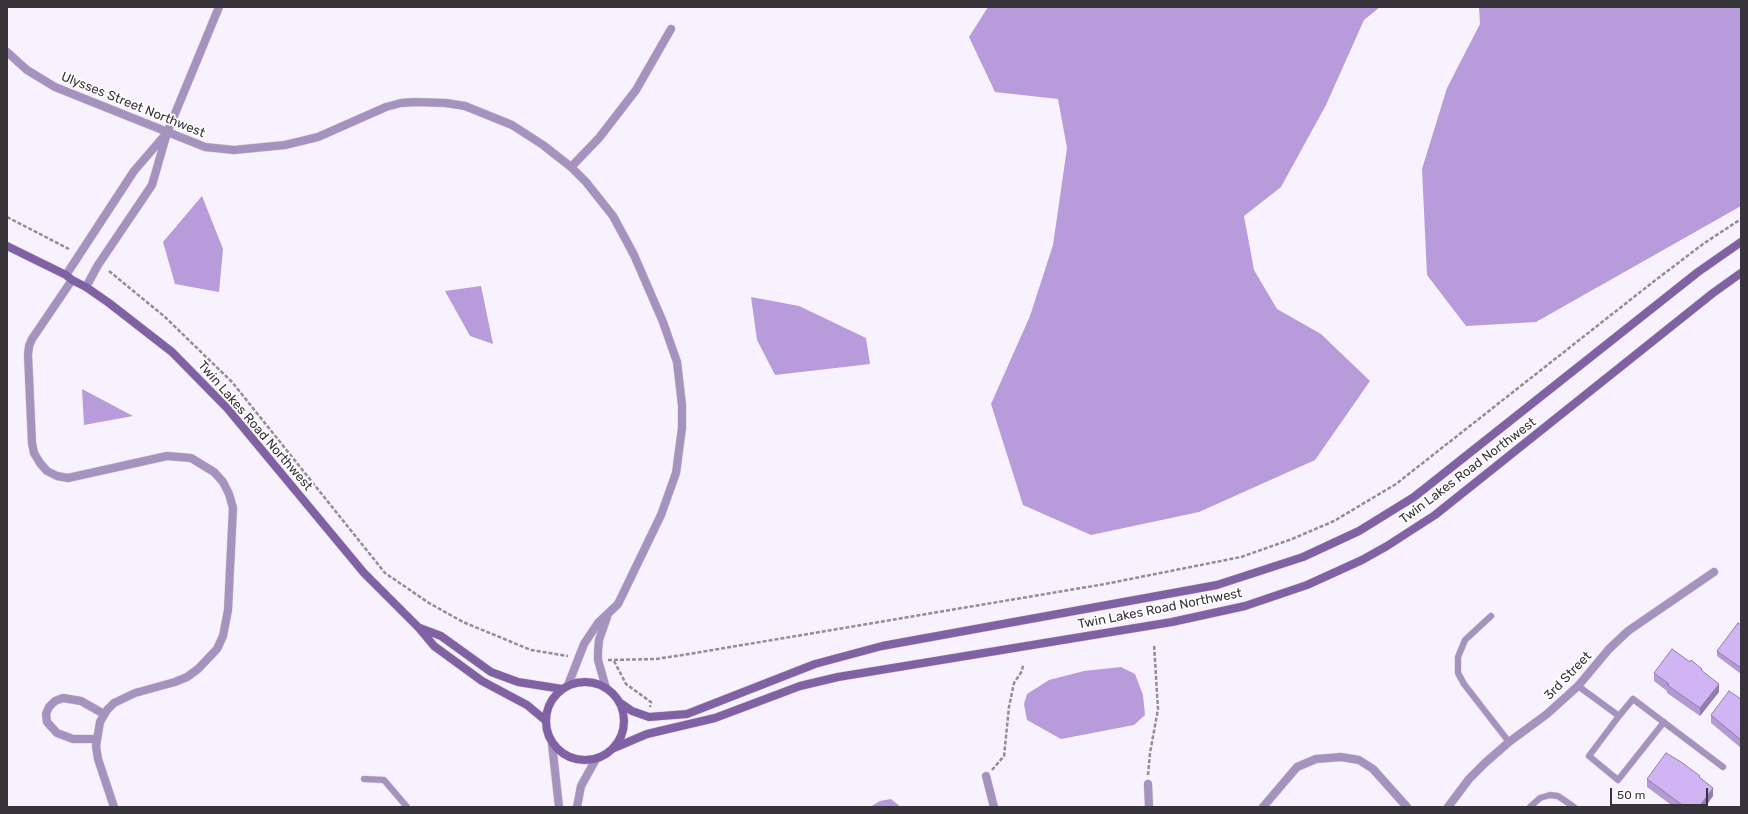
<!DOCTYPE html>
<style>
body{margin:0}
#map{position:relative;width:1748px;height:814px;overflow:hidden;background:#f7f2fe;font-family:Rubik,sans-serif}
canvas{display:block}
.frame{position:absolute;inset:0;border:8px solid #36333a;pointer-events:none}
.scale{position:absolute;left:1610px;top:788px;width:98px;height:18px;box-sizing:border-box;border:2px solid #36333a;border-top:0;padding-left:5px;font-size:12px;line-height:14px;white-space:nowrap;color:#36333a;-webkit-text-stroke:3px #fff;paint-order:stroke}
</style>
<div id="map">
<canvas width="1748" height="814"></canvas>
<div class="frame"></div>
<div class="scale">50 m</div>
</div>
<script>
const c = document.querySelector('canvas').getContext('2d');
c.lineJoin = 'round';
function paint(path, color) {
  c.fillStyle = color;
  c.fill(path, 'evenodd');
}
function shape(rows) {
  const path = new Path2D();
  for (const r of rows) {
    if (r.length === 3) {
      path.moveTo(r[0] + r[2], r[1]);
      path.arc(r[0], r[1], r[2], 0, 2 * Math.PI);
      continue;
    }
    path.moveTo(r[0], r[1]);
    for (let i = 2; i < r.length; i += 2) path.lineTo(r[i], r[i + 1]);
  }
  return path;
}
function strokePath(path, color, width, dash) {
  c.strokeStyle = color;
  c.lineWidth = width;
  c.lineCap = dash ? 'butt' : 'round';
  c.setLineDash(dash || []);
  c.stroke(path);
}
function label(font, color, halo, rows, align = 'center') {
  c.font = font + ' Rubik,sans-serif';
  c.lineWidth = 3.5;
  c.setLineDash([]);
  c.textBaseline = 'middle';
  c.strokeStyle = halo;
  c.fillStyle = color;
  for (const [text, x, y, turn = 0] of rows) {
    c.save();
    c.translate(x, y);
    c.rotate((+turn || 0) * Math.PI / 180);
    c.textAlign = isNaN(turn) ? turn : align;
    if (halo) c.strokeText(text, 0, 0);
    c.fillText(text, 0, 0);
    c.restore();
  }
}
paint(shape([
 [988,7,1380,7,1364,20,1326,105,1281,187,1244,216,1254,270,1277,309,1321,334,1370,381,1315,460,1199,512,1091,535,1023,505,991,404,1030,316,1053,245,1067,148,1058,99,995,92,969,37],
 [1479,7,1741,7,1741,206,1536,322,1466,326,1427,275,1422,169,1447,88,1480,24],
 [202,196,223,249,219,292,175,284,163,242],
 [481,286,493,344,470,336,445,291],
 [751,297,799,306,866,338,870,364,775,375,757,340],
 [82,389,133,416,84,425],
 [1121,667,1135,674,1143,695,1145,715,1134,725,1061,739,1027,720,1024,704,1027,694,1049,680,1084,671],
 [891,799,901,807,870,807,880,801]
]), '#b79bda');
const service = shape([
 [1491,616,1465,640,1458,657,1458,673,1464,684,1509,742],
 [1578,686,1619,716,1633,699,1723,767],
 [1619,716,1589,756,1618,780,1664,722],
 [364,779,384,780,407,807],
 [1530,807,1540,798,1550,795,1558,796,1574,807]
]);
const minor = shape([
 [7,52,27,70,55,87,205,147,234,150,285,145,318,137,386,107,401,103,415,102,446,103,465,106,512,125,543,145,571,167,586,182,613,216,634,255,663,322,677,362,682,405,682,428,676,473,661,515,618,604,598,623,584,644,568,685],
 [571,167,599,138,636,90,671,29],
 [72,280,32,339,29,346,28,355,32,443,34,453,40,463,47,471,57,476,68,478,167,456,191,458,214,472,223,482,229,494,233,508,228,610,223,636,217,649,198,669,187,677,175,682,135,693,114,703,107,710,100,722,96,746,98,759,114,807],
 [606,688,598,660,598,652,599,640,607,617],
 [97,739,73,739,57,733,47,722,46,714,49,707,55,701,63,698,81,701,104,714],
 [986,776,994,807],
 [1148,784,1149,807],
 [1263,807,1297,767,1316,759,1341,757,1359,760,1373,769,1407,807],
 [1448,807,1469,779,1485,763,1509,742,1547,714,1578,686,1609,649,1628,631,1714,572]
]);
const tertiary = shape([
 [66,275,134,171,165,135],
 [86,287,98,265,152,185,167,133,219,7],
 [552,744,559,807],
 [577,807,581,786,596,759]
]);
const secondary = shape([
 [7,246,66,275,72,280,86,287,109,303,172,352,227,408,364,573,419,628,434,646,482,681,527,705,545,720],
 [420,628,441,636,491,672,518,682,562,689],
 [585,721,39],
 [619,702,632,711,649,717,687,714,815,664,882,646,1217,585,1303,557,1359,531,1414,497,1698,272,1741,242],
 [614,748,647,734,715,718,800,686,838,677,1172,622,1245,606,1307,585,1362,560,1387,546,1435,515,1713,293,1741,273]
]);
strokePath(service, '#d4d0db', 7);
strokePath(minor, '#d4d0db', 9);
strokePath(tertiary, '#d4d0db', 9);
strokePath(secondary, '#d4d0db', 9);
strokePath(shape([
 [7,217,69,249],
 [109,271,165,317,232,382,385,573,429,603,463,622,531,650,568,656],
 [608,660,656,659,689,654,1105,584,1241,557,1292,539,1334,521,1396,484,1653,282,1703,244,1741,219],
 [614,661,626,684,651,702,650,707],
 [992,770,1004,756,1009,707,1014,683,1022,671,1023,665],
 [1148,775,1150,753,1158,709,1154,644]
]), '#928e97', 2.5, [4, 2]);
strokePath(service, '#a692bf', 6);
strokePath(minor, '#a692bf', 8);
strokePath(tertiary, '#a692bf', 8);
strokePath(secondary, '#8062a4', 8);
paint(shape([
 [1741,625,1741,674,1717,656,1717,651],
 [1702,671,1719,692,1700,716,1667,693,1667,691,1654,681,1654,673],
 [1741,699,1741,748,1711,723,1711,715],
 [1700,777,1713,796,1705,807,1674,807,1647,787,1647,779]
]), '#b39bd2');
paint(shape([
 [1719,684,1719,692,1700,716,1700,708],
 [1713,788,1713,796,1705,807,1699,807]
]), '#927eab');
const building = shape([
 [1738,623,1741,625,1741,668,1717,651,1738,623],
 [1672,649,1690,662,1691,660,1702,669,1701,670,1719,684,1700,708,1667,685,1669,684,1654,673,1672,649],
 [1729,691,1741,699,1741,740,1711,715,1729,691],
 [1666,753,1681,762,1700,776,1699,777,1713,788,1699,807,1685,807,1647,779,1666,753]
]);
paint(building, '#d0b4f4');
strokePath(building, '#927eab', 1);
label('13px', '#36333a', '#fff', [
 ["Ulysses Street Northwest",133,105,22],
 ["Twin Lakes Road Northwest",255,426,49],
 ["Twin Lakes Road Northwest",1468,471,-37],
 ["Twin Lakes Road Northwest",1160,609,-11],
 ["3rd Street",1568,676,-46]
]);
</script>
